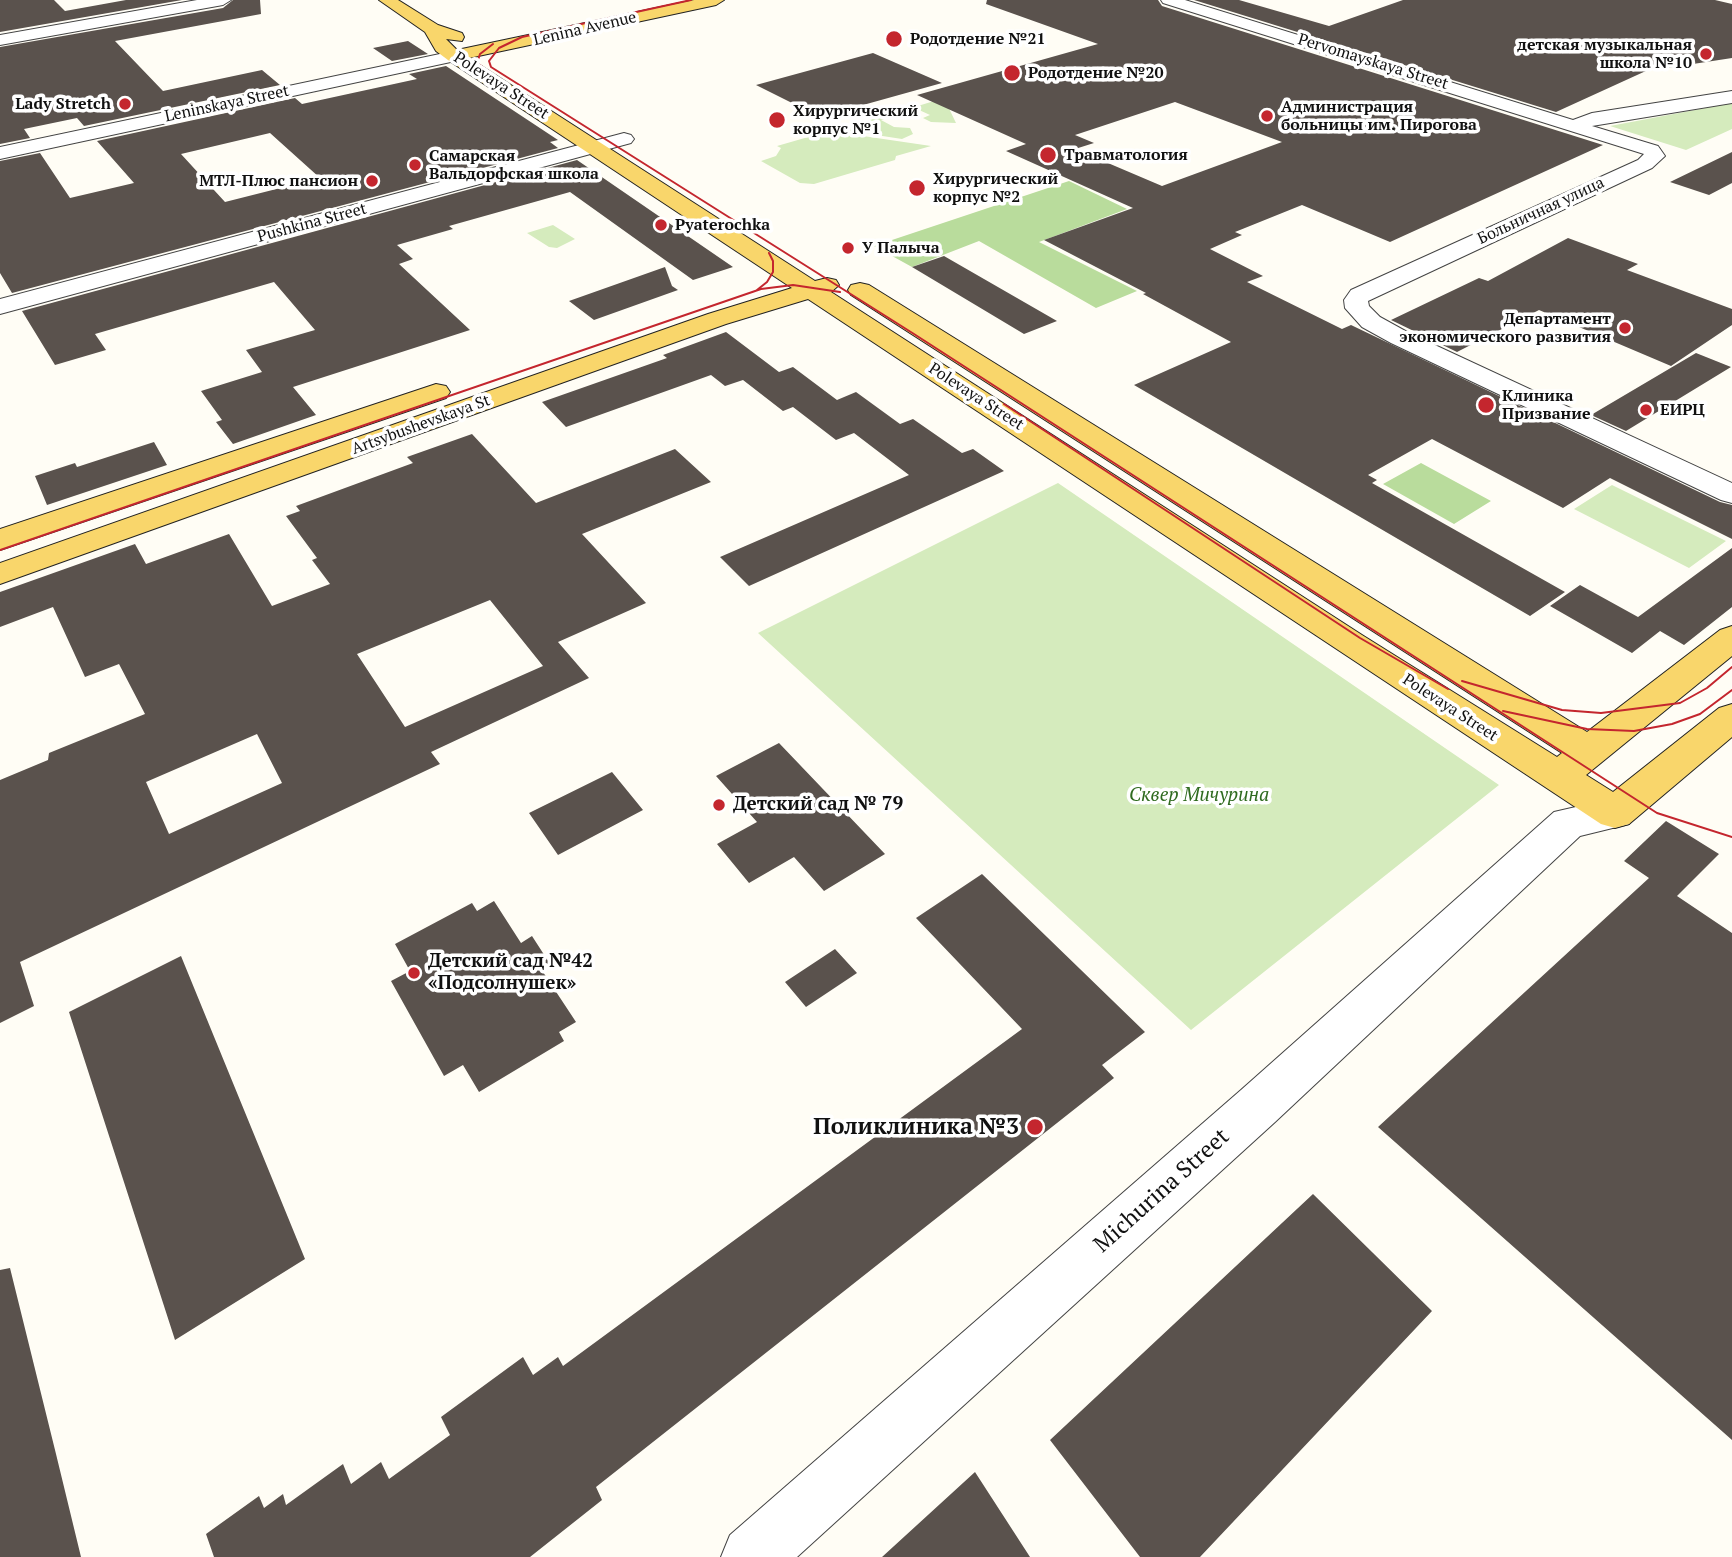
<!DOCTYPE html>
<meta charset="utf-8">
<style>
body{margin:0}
canvas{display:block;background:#fffdf5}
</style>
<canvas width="1732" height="1557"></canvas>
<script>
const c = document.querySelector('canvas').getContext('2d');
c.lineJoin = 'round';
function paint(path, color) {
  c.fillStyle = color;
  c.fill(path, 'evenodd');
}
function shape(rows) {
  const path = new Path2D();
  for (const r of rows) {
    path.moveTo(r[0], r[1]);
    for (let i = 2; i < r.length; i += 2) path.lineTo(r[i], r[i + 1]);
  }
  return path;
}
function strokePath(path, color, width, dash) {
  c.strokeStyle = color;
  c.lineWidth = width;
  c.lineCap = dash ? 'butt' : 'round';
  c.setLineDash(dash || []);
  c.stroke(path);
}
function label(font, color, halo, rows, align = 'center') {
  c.font = font + ' "PT Serif",serif';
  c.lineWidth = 7;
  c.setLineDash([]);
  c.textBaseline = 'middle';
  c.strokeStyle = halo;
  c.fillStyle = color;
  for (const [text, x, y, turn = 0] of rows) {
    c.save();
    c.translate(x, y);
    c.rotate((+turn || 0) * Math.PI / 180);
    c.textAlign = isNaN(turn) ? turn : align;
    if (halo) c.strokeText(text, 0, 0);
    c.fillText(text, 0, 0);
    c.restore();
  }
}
paint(shape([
 [944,98,956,123,931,122,923,118,930,115,917,109,898,112],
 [1732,103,1732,129,1686,150,1610,126],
 [891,114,895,116,881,120,894,127,910,128,913,134,902,139,837,129],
 [829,131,931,146,896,156,895,160,814,184,800,183,761,161,776,156,781,148,777,146],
 [553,225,575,239,557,248,549,247,527,233],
 [1058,483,1499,785,1191,1030,758,633],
 [1612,485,1726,541,1689,568,1574,509]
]), '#d5ebbd');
paint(shape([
 [1069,181,1127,209,1039,242,1137,291,1096,308,979,241,912,267,874,246],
 [1421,463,1491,501,1454,524,1383,484]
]), '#b9dc9c');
paint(shape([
 [0,0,54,0,65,11,126,0,182,0,0,32],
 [233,0,260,0,261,14,115,41,163,91,262,70,280,85,84,126,77,118,24,129,30,138,0,144,0,47,223,8],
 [987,0,1158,0,1162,6,1603,145,1390,242,1302,205,1235,232,1242,235,1210,249,1263,276,1247,282,1342,329,1351,325,1720,502,1732,505,1732,539,1610,478,1563,508,1432,439,1368,475,1377,480,1372,483,1565,592,1530,616,1134,385,1231,342,1143,294,1146,293,1044,240,1133,208,1006,151,1026,144,917,95,1098,44,986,4],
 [1175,102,1282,142,1162,186,1075,149,1094,143,1075,135],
 [1194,0,1239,0,1329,26,1403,0,1715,0,1732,4,1732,58,1667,68,1659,65,1556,112],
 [408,41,428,54,392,61,373,48],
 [873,53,942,83,820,117,756,85],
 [446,66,558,140,550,142,558,148,12,293,0,273,0,161,40,153,70,198,134,183,97,141,295,98,302,104,417,79,409,74],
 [270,133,320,178,225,202,181,154],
 [1732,152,1732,183,1709,195,1670,182],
 [577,160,733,267,693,280,570,192,449,226,453,229,397,245,413,259,399,264,470,330,293,387,316,415,233,444,216,422,222,420,201,391,262,372,246,350,315,330,274,282,95,334,106,350,55,365,22,311],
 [1568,238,1638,264,1627,270,1732,309,1732,325,1671,366,1539,310,1457,352,1391,320,1479,278,1488,281],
 [944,256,1057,321,1024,334,912,267],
 [665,267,672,286,678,290,594,320,569,301],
 [726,332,779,372,793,367,837,400,856,392,900,424,913,419,962,453,973,449,1004,471,749,586,720,557,909,475,854,433,836,440,793,407,783,411,743,380,725,386,711,375,566,427,542,402,667,358,663,355],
 [1696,353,1731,367,1626,431,1591,415],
 [472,434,536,503,675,449,711,482,582,534,646,603,558,642,589,678,431,752,440,764,20,962,34,1006,0,1023,0,780,48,760,49,753,145,714,119,664,85,677,53,607,0,627,0,592,135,544,146,564,229,534,272,606,330,584,312,560,317,558,286,516,300,511,296,506,413,463,407,457],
 [490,600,543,666,405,727,357,654],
 [257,734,282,783,169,834,146,782],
 [154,442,167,465,47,505,35,476,75,463,77,467],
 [1732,548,1732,607,1684,645,1660,631,1632,653,1550,606,1580,585,1638,617],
 [779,743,885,854,824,891,794,857,749,883,717,844,757,822,716,776],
 [612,772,643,810,558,855,529,813],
 [1666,821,1719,854,1677,896,1732,933,1732,1440,1378,1127,1649,878,1624,861],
 [982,874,1145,1032,1102,1065,1114,1078,596,1487,602,1500,530,1557,214,1557,206,1534,259,1496,264,1508,283,1494,286,1505,343,1464,351,1484,381,1462,389,1479,450,1435,441,1417,523,1357,533,1375,558,1357,563,1366,1022,1029,916,918],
 [494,901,521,943,532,936,552,967,543,972,576,1022,559,1032,564,1041,479,1092,463,1065,444,1076,391,981,410,971,395,944,472,903,477,911],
 [835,949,857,973,806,1007,785,982],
 [181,956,305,1259,175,1340,69,1012],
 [1313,1194,1432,1311,1200,1557,1140,1557,1050,1440],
 [10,1268,56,1454,81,1557,0,1557,0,1270],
 [975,1472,1030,1557,882,1557]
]), '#5a524d');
const minor = shape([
 [197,0,231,0,223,5,0,45,0,35,197,0],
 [1161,0,1185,0,1573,120,1592,113,1732,91,1732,103,1592,126,1658,146,1665,156,1652,168,1368,301,1369,306,1380,317,1409,333,1732,483,1732,503,1721,500,1391,343,1362,327,1345,308,1344,300,1351,290,1638,160,1644,154,1163,3,1161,0],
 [454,51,460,52,463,56,460,60,0,159,0,147,454,51],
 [624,133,631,135,634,139,631,143,0,314,0,299,624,133],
 [1615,798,1629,802,1635,813,1629,824,1580,836,1275,1122,797,1557,721,1557,730,1535,1241,1090,1554,812,1615,798]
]);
const major = shape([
 [379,0,398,0,438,25,462,33,464,37,462,41,446,39,457,50,694,0,724,0,716,5,469,58,815,281,827,278,836,280,839,285,831,292,1362,635,1557,757,1562,753,851,295,848,290,851,285,860,283,869,285,1587,732,1720,630,1732,626,1732,656,1586,775,1613,792,1719,708,1732,704,1732,737,1629,824,1615,828,1601,824,808,299,726,324,0,584,0,563,708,314,792,288,448,60,436,51,425,32,379,0],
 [436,384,446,386,450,392,446,398,0,550,0,529,436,384]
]);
strokePath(minor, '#444', 2);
strokePath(major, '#222', 2);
paint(minor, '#fff');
paint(major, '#f9d66b');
strokePath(shape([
 [691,0,522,37,499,48,489,61,491,67,914,334,1657,813,1732,837],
 [493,44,480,54,477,63,495,76],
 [757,290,767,282,773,272,773,261,769,253],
 [1004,404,1360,638,1448,689],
 [0,550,761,289,793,285,840,292],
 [1462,681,1562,710,1601,713,1680,703,1707,688,1732,667],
 [1503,711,1587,729,1634,731,1672,724,1700,714,1732,690]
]), '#c4262e', 2);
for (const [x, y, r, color] of [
 [894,39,9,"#c4262e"],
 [1706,54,7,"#c4262e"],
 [1012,73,9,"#c4262e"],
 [125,104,7,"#c4262e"],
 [1267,116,7,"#c4262e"],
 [777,120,9,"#c4262e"],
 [1048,155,9,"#c4262e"],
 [415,165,7,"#c4262e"],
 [372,181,7,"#c4262e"],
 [917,188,9,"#c4262e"],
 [661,225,7,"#c4262e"],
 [848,248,7,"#c4262e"],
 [1625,328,7,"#c4262e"],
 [1486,405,9,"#c4262e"],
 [1646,410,7,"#c4262e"],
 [719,805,7,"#c4262e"],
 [414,973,7,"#c4262e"],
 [1035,1127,9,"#c4262e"]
]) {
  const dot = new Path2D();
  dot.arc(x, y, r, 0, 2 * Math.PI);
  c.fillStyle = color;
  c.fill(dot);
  strokePath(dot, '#fff', 2.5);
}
label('16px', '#111', '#fff', [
 ["Lenina Avenue",585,29,-13],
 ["Pervomayskaya Street",1373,62,17],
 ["Polevaya Street",501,86,33],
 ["Leninskaya Street",227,104,-12],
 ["Больничная улица",1541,211,-25],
 ["Pushkina Street",312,223,-15],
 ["Polevaya Street",976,397,33],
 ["Artsybushevskaya St",421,425,-20],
 ["Polevaya Street",1450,708,33]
]);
label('bold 16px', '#111', '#fff', [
 ["Родотдение №21",910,39],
 ["детская музыкальная",1692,45,"right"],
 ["школа №10",1692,63,"right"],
 ["Родотдение №20",1028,73],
 ["Lady Stretch",111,104,"right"],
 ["Администрация",1281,107],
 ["больницы им. Пирогова",1281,125],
 ["Хирургический",793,111],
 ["корпус №1",793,129],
 ["Травматология",1064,155],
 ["Самарская",429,156],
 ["Вальдорфская школа",429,174],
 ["Хирургический",933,179],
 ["корпус №2",933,197],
 ["МТЛ-Плюс пансион",358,181,"right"],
 ["Pyaterochka",675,225],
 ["У Палыча",862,248],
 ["Департамент",1611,319,"right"],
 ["экономического развития",1611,337,"right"],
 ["Клиника",1502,396],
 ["Призвание",1502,414],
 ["ЕИРЦ",1660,410]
], 'left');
label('italic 19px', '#2f6b1f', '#fff', [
 ["Сквер Мичурина",1199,796]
]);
label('bold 19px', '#111', '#fff', [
 ["Детский сад № 79",733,805],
 ["Детский сад №42",428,962],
 ["«Подсолнушек»",428,984]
], 'left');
label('bold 23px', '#111', '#fff', [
 ["Поликлиника №3",1019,1127]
], 'right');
label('23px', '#111', '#fff', [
 ["Michurina Street",1162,1191,-42]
]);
</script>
